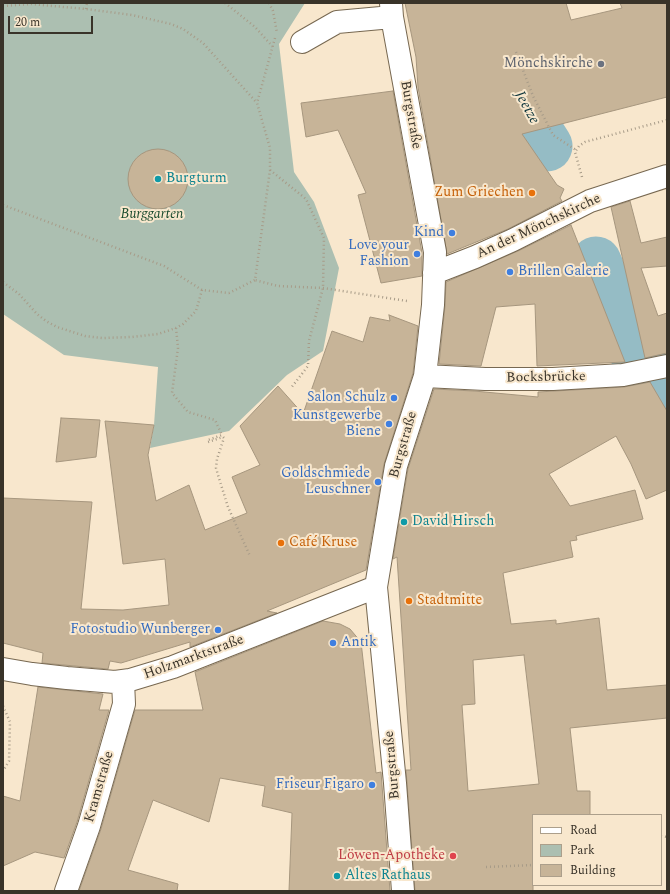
<!DOCTYPE html>
<meta charset="utf-8">
<style>
body{margin:0}
#map{position:relative;width:670px;height:894px;overflow:hidden;background:#f8e7cd;font-family:Spectral,serif}
canvas{display:block}
.frame{position:absolute;inset:0;border:4px solid #393329;pointer-events:none}
.legend{position:absolute;left:532px;top:814px;width:130px;height:72px;box-sizing:border-box;background:#f8e7cd;border:1px solid #ac9f8b;margin:0;padding:5px 7px;list-style:none;font-size:12px;color:#393329}
.legend li{display:flex;align-items:center;gap:8px;height:20px}
.legend b{width:20px;border:1px solid #ac9f8b}
.scale{position:absolute;left:8px;top:16px;width:85px;height:18px;box-sizing:border-box;border:2px solid #393329;border-top:0;padding-left:5px;font-size:12px;line-height:14px;white-space:nowrap;color:#393329;-webkit-text-stroke:3px #f8e7cd;paint-order:stroke}
</style>
<div id="map">
<canvas width="670" height="894"></canvas>
<div class="frame"></div>
<ul class="legend">
<li><b style="height:5px;background:#fff"></b>Road</li>
<li><b style="height:11px;background:#acbfb1"></b>Park</li>
<li><b style="height:11px;background:#c7b498"></b>Building</li>
</ul>
<div class="scale">20 m</div>
</div>
<script>
const c = document.querySelector('canvas').getContext('2d');
c.lineJoin = 'round';
function paint(path, color) {
  c.fillStyle = color;
  c.fill(path, 'evenodd');
}
function shape(rows) {
  const path = new Path2D();
  for (const r of rows) {
    if (r.length === 3) {
      path.moveTo(r[0] + r[2], r[1]);
      path.arc(r[0], r[1], r[2], 0, 2 * Math.PI);
      continue;
    }
    path.moveTo(r[0], r[1]);
    for (let i = 2; i < r.length; i += 2) path.lineTo(r[i], r[i + 1]);
  }
  return path;
}
function strokePath(path, color, width, dash) {
  c.strokeStyle = color;
  c.lineWidth = width;
  c.lineCap = dash ? 'butt' : 'round';
  c.setLineDash(dash || []);
  c.stroke(path);
}
function label(font, color, halo, rows, align = 'center') {
  c.font = font + ' Spectral,serif';
  c.lineWidth = 4;
  c.setLineDash([]);
  c.textBaseline = 'middle';
  c.strokeStyle = halo;
  c.fillStyle = color;
  for (const [text, x, y, turn = 0] of rows) {
    c.save();
    c.translate(x, y);
    c.rotate((+turn || 0) * Math.PI / 180);
    c.textAlign = isNaN(turn) ? turn : align;
    if (halo) c.strokeText(text, 0, 0);
    c.fillText(text, 0, 0);
    c.restore();
  }
}
paint(shape([
 [3,3,305,3,279,44,294,172,314,202,339,268,323,351,287,375,229,431,150,448,154,425,158,367,64,355,3,314]
]), '#acbfb1');
strokePath(shape([
 [477,3,489,40,533,124,547,146],
 [596,262,637,358,663,381,667,387]
]), '#95bcc5', 51);
const building = shape([
 [405,3,566,3,571,20,622,8,620,3,667,3,667,97,522,134,557,185,564,189,560,198,562,201,508,229,447,254,418,87,416,57,405,3],
 [393,91,422,253,422,276,381,283,358,195,366,193,352,161,338,130,306,137,301,103,393,91],
 [158,179,30],
 [630,201,641,243,667,237,667,266,641,268,658,316,667,313,667,353,645,358,611,207,630,201],
 [571,225,625,362,537,366,535,304,496,307,481,366,439,364,445,306,446,282,518,251,571,225],
 [389,315,418,326,413,373,384,464,366,570,267,611,277,613,190,647,190,642,121,663,110,661,108,669,42,663,43,653,3,643,3,498,92,502,81,609,123,610,169,605,165,559,123,564,105,421,154,425,148,455,156,501,189,485,205,530,247,513,232,477,260,465,240,426,278,386,303,414,332,331,363,342,370,317,390,321,389,315],
 [650,382,667,411,667,490,646,499,631,464,616,436,549,474,570,506,635,490,643,519,576,536,577,540,570,541,573,557,503,573,511,624,556,620,556,624,599,618,607,690,667,685,667,718,570,728,577,791,590,791,590,815,533,815,533,891,415,891,406,770,411,770,397,557,393,559,408,469,434,389,474,391,538,397,538,392,624,387,650,382],
 [524,655,539,784,468,791,462,705,475,704,473,660,524,655],
 [61,418,100,420,96,457,56,462,61,418],
 [323,621,340,624,350,629,361,642,376,773,381,772,390,891,289,891,292,813,262,806,265,786,220,778,209,822,153,800,128,870,178,884,177,891,79,891,101,829,135,710,203,710,195,672,323,621],
 [38,687,103,694,99,710,109,710,77,822,64,858,35,852,3,866,3,796,20,801,38,687]
]);
paint(building, '#c7b498');
strokePath(building, '#a6967e', 1);
const minor = shape([
 [391,3,392,17,435,252,433,305,425,376,396,466,376,587,395,783,403,891],
 [302,42,337,22,392,17],
 [434,273,475,257,513,240,590,201,667,176],
 [425,376,485,379,553,379,623,375,667,366],
 [3,669,32,674,67,678,115,682,130,680,173,667,376,587],
 [66,891,89,826,124,704,123,681]
]);
strokePath(minor, '#776851', 24);
strokePath(shape([
 [225,3,255,27,273,47],
 [269,3,273,11,277,33],
 [3,6,31,4,86,9,132,15,171,24,183,29,203,43,257,103],
 [86,9,87,3],
 [275,38,257,103,270,148,270,170,255,280,278,286,323,288,407,301],
 [516,52,533,96,553,135,576,150],
 [270,170,306,199,324,238,323,288,309,341,308,366,291,388],
 [582,177,575,152,579,146,585,142,667,120],
 [3,205,164,266,202,290,229,293,255,280],
 [3,282,19,294,37,314,46,321,57,327,85,336,102,338,132,337,158,334,176,328,183,324,196,311,202,290],
 [176,328,178,348,172,393,188,412,215,420,222,435,208,440,208,442,223,437,224,438,217,459,216,468,218,475,228,507,250,556],
 [3,706,10,722,9,761,3,771],
 [661,836,667,837],
 [486,867,533,865]
]), '#a79b88', 2.5, [1, 3]);
strokePath(minor, '#fff', 22);
for (const [x, y, r, color] of [
 [601,64,4,"#6b7280"],
 [158,179,4,"#0f9aa8"],
 [532,193,4,"#e8710a"],
 [452,233,4,"#3f7fe0"],
 [417,254,4,"#3f7fe0"],
 [510,272,4,"#3f7fe0"],
 [394,398,4,"#3f7fe0"],
 [389,424,4,"#3f7fe0"],
 [378,482,4,"#3f7fe0"],
 [404,522,4,"#0f9aa8"],
 [281,543,4,"#e8710a"],
 [409,601,4,"#e8710a"],
 [218,630,4,"#3f7fe0"],
 [333,643,4,"#3f7fe0"],
 [372,785,4,"#3f7fe0"],
 [453,856,4,"#e0444e"],
 [337,876,4,"#0f9aa8"]
]) {
  const dot = new Path2D();
  dot.arc(x, y, r, 0, 2 * Math.PI);
  c.fillStyle = color;
  c.fill(dot);
  strokePath(dot, '#f8e7cd', 1.5);
}
label('14px', '#5b616d', '#f8e7cd', [
 ["Mönchskirche",593,64]
], 'right');
label('14px', '#393329', '#f8e7cd', [
 ["Burgstraße",410,115,80],
 ["An der Mönchskirche",539,227,-25],
 ["Bocksbrücke",546,378,-1],
 ["Burgstraße",404,445,-74],
 ["Holzmarktstraße",194,658,-20],
 ["Burgstraße",393,765,-95],
 ["Kramstraße",100,787,-74]
]);
label('14px', '#0d838f', '#f8e7cd', [
 ["Burgturm",166,179],
 ["David Hirsch",412,522],
 ["Altes Rathaus",345,876]
], 'left');
label('14px', '#c56008', '#f8e7cd', [
 ["Zum Griechen",524,193,"right"],
 ["Café Kruse",289,543],
 ["Stadtmitte",417,601]
], 'left');
label('italic 14px', '#1a4b2e', '#f8e7cd', [
 ["Burggarten",152,215]
]);
label('14px', '#366cbe', '#f8e7cd', [
 ["Kind",444,233],
 ["Love your",409,246],
 ["Fashion",409,262],
 ["Brillen Galerie",518,272,"left"],
 ["Salon Schulz",386,398],
 ["Kunstgewerbe",381,416],
 ["Biene",381,432],
 ["Goldschmiede",370,474],
 ["Leuschner",370,490],
 ["Fotostudio Wunberger",210,630],
 ["Antik",341,643,"left"],
 ["Friseur Figaro",364,785]
], 'right');
label('14px', '#be3a42', '#f8e7cd', [
 ["Löwen-Apotheke",445,856]
], 'right');
label('italic 15px', '#0e353c', '#f8e7cd', [
 ["Jeetze",526,108,61]
]);
</script>
